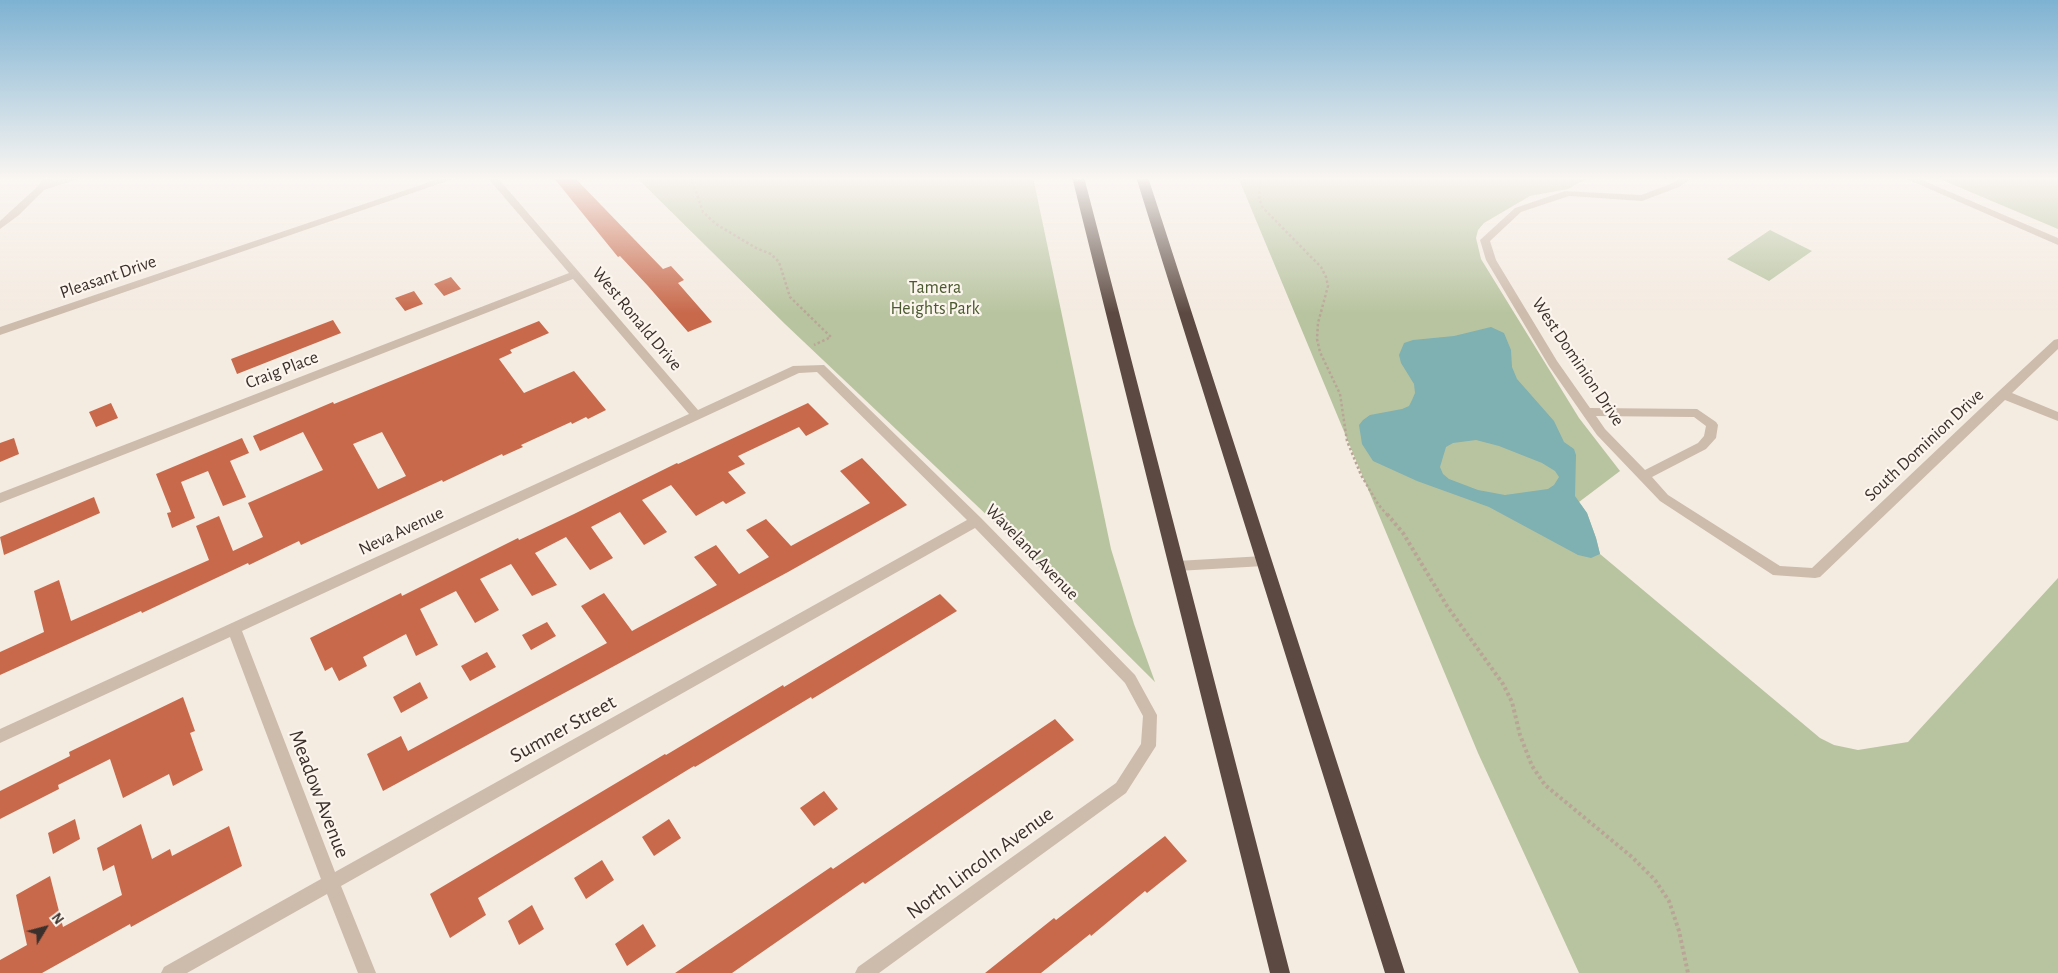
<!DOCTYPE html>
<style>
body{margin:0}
#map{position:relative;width:2058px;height:973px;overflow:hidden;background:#f4ebe1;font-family:"Alegreya Sans",sans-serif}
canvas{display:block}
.north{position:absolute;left:20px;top:903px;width:50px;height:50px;-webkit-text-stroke:4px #fbf5ee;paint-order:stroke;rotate:53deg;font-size:14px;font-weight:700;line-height:20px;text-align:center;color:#3b302b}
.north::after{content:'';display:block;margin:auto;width:18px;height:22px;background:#3b302b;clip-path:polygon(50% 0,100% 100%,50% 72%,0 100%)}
</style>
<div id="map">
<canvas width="2058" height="973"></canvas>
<div class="north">N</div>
</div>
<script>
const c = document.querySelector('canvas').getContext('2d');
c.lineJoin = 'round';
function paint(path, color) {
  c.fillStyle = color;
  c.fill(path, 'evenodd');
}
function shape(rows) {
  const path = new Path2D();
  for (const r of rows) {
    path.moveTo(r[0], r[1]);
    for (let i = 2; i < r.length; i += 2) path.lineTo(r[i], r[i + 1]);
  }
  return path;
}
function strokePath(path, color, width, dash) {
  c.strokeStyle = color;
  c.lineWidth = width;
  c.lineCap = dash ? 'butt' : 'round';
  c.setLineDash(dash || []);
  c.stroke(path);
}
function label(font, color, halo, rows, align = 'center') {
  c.font = font + ' "Alegreya Sans",sans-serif';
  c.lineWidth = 4.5;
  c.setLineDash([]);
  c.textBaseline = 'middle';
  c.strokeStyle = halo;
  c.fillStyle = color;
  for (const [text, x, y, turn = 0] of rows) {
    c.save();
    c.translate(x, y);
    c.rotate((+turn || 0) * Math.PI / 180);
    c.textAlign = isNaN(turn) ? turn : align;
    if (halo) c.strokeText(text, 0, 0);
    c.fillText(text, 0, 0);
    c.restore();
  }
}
paint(shape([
 [636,177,1033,177,1111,549,1134,624,1155,682,992,520,785,324],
 [1238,177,1588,178,1568,189,1530,196,1484,223,1478,230,1476,238,1481,259,1579,418,1620,471,1579,502,1587,513,1596,538,1600,554,1820,738,1834,745,1858,750,1908,742,2058,578,2058,973,1579,973,1478,753],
 [1935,177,2058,177,2058,229],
 [1770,230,1812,251,1769,281,1727,259]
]), '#b8c4a0');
paint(shape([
 [1491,327,1504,333,1511,350,1512,367,1517,379,1554,421,1564,442,1574,449,1576,455,1575,496,1587,513,1596,538,1600,554,1591,558,1578,555,1489,507,1417,481,1373,461,1362,444,1359,425,1363,420,1370,415,1402,409,1409,406,1412,400,1415,393,1414,384,1401,363,1399,355,1404,343,1413,340,1454,336],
 [1476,440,1499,446,1542,463,1555,471,1559,477,1554,485,1548,489,1505,495,1478,490,1449,479,1443,474,1440,467,1446,447,1453,443]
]), '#7fb0b2');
paint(shape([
 [553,177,574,177,663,269,671,266,684,280,678,283,712,322,688,332,648,286,620,256,618,257],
 [451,277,461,289,444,296,434,284],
 [414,291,423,304,405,311,395,298],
 [333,320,341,333,237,374,231,359],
 [539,321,549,333,510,350,512,353,499,359,524,393,574,371,606,410,588,419,586,417,572,424,571,422,521,445,523,447,503,456,502,454,443,482,442,480,301,545,299,541,249,565,248,563,142,613,141,611,0,675,0,652,44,632,34,591,59,580,71,621,209,560,196,526,219,516,233,551,263,537,248,503,323,470,303,432,260,451,253,436,333,402,334,404],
 [382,432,406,476,378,489,353,444],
 [111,403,118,418,96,427,89,412],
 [808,403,829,424,806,436,799,427,738,456,745,464,728,472,746,493,726,504,723,501,696,516,671,485,642,500,667,532,644,545,620,512,591,527,613,558,590,570,566,537,535,553,557,585,532,596,511,564,480,579,499,610,475,623,456,591,420,609,438,645,416,656,406,634,363,657,367,666,339,681,332,667,325,671,310,638,401,593,402,596,518,538,519,540,574,514,677,463,678,464],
 [14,438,19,454,0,462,0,443],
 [242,438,249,453,230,461,246,497,223,506,208,471,181,482,195,518,172,528,167,513,171,512,156,474],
 [862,458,907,505,788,572,383,791,367,754,401,736,408,751,607,643,581,606,604,593,632,631,717,585,694,557,716,545,739,574,769,557,746,530,766,519,791,546,870,503,840,471],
 [94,497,100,513,4,555,0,537],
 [940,594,957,611,812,699,811,697,695,767,694,766,478,898,486,915,450,938,430,894,665,754,666,755,783,685,784,687],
 [547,622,556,636,531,650,522,635],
 [487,652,496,667,470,681,461,666],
 [420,682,428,698,401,713,393,697],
 [183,697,195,731,190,733,203,770,173,786,169,774,123,798,110,759,58,785,59,789,0,819,0,791,70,756,69,752],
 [1055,719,1074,740,865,884,863,882,732,973,675,973,831,867,833,869],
 [824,791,838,809,814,826,800,808],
 [75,819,80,839,53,854,48,833],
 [669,819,681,838,654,856,642,837],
 [141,824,152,859,170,849,172,856,229,826,242,866,131,927,130,924,42,973,0,973,0,960,27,945,16,895,50,876,63,927,122,895,114,865,103,871,97,848],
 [1165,836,1187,861,1147,893,1145,891,1091,936,1090,934,1041,973,985,973,1054,918,1056,920],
 [602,860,614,880,586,899,574,878],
 [532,905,544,929,519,945,508,921],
 [643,924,656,946,627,966,615,944]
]), '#c8694b');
strokePath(shape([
 [691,177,703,212,716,224,756,248,771,254,779,262,790,297,831,337,814,345],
 [1263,177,1260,183,1259,199,1263,208,1321,267,1326,277,1328,286,1318,323,1317,339,1320,352,1340,394,1347,441,1361,475,1378,504,1388,516]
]), '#b9a596', 2.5, [2.5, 2.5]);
strokePath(shape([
 [1387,514,1403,533,1447,606,1503,684,1512,702,1520,735,1532,766,1545,785,1632,857,1655,880,1669,901,1679,931,1688,973]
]), '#b9a596', 4, [3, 3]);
paint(shape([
 [44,177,54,177,50,182,68,177,84,177,44,190,19,215,0,229,0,221,38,186,44,177],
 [444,177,459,177,0,335,0,327,444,177],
 [487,177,497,177,698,410,793,366,824,365,981,518,1135,675,1157,715,1156,746,1126,793,879,973,855,973,858,967,1116,783,1141,744,1143,716,1125,683,975,528,341,886,376,973,358,973,327,894,187,973,161,973,164,967,321,879,230,637,0,743,0,729,689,414,573,279,0,503,0,493,569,273,487,177],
 [817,372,967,520,335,872,242,631,799,373,817,372],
 [1682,177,1694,177,1679,187,1642,201,1569,196,1521,212,1490,241,1496,260,1557,361,1590,408,1697,409,1716,422,1718,425,1716,438,1706,449,1652,477,1668,495,1780,566,1812,568,1999,391,2054,340,2058,339,2058,349,2012,393,2058,412,2058,421,2005,400,1820,577,1815,578,1773,575,1660,501,1597,435,1583,415,1549,366,1486,260,1480,240,1515,208,1565,191,1641,195,1673,183,1682,177],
 [1596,416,1694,417,1706,426,1704,436,1698,443,1645,470,1605,429,1596,416],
 [1902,177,1915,177,2058,238,2058,245,1902,177],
 [1264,556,1269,557,1271,561,1269,565,1264,566,1177,571,1172,570,1170,566,1172,562,1177,561,1264,556]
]), '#cdbbac');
paint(shape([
 [1072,177,1084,177,1290,973,1270,973,1072,177],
 [1136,177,1148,177,1405,973,1385,973,1136,177]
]), '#5c4a42');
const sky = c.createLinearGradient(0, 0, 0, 313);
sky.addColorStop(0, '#7eb2d2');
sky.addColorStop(0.57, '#faf6f2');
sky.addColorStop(1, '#faf6f200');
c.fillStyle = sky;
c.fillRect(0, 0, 2058, 313);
label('18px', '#3b302b', '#fbf5ee', [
 ["Pleasant Drive",108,277,-19],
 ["West Ronald Drive",637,319,50],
 ["West Dominion Drive",1578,362,56],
 ["Craig Place",282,370,-21],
 ["South Dominion Drive",1924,445,-43],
 ["Neva Avenue",401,531,-25],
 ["Waveland Avenue",1032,552,46]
]);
label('18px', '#4a5a2e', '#fbf5ee', [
 ["Tamera",935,288],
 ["Heights Park",935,309]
]);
label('21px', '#3b302b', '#fbf5ee', [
 ["Sumner Street",563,729,-29],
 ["Meadow Avenue",319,794,69],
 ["North Lincoln Avenue",980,863,-36]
]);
</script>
